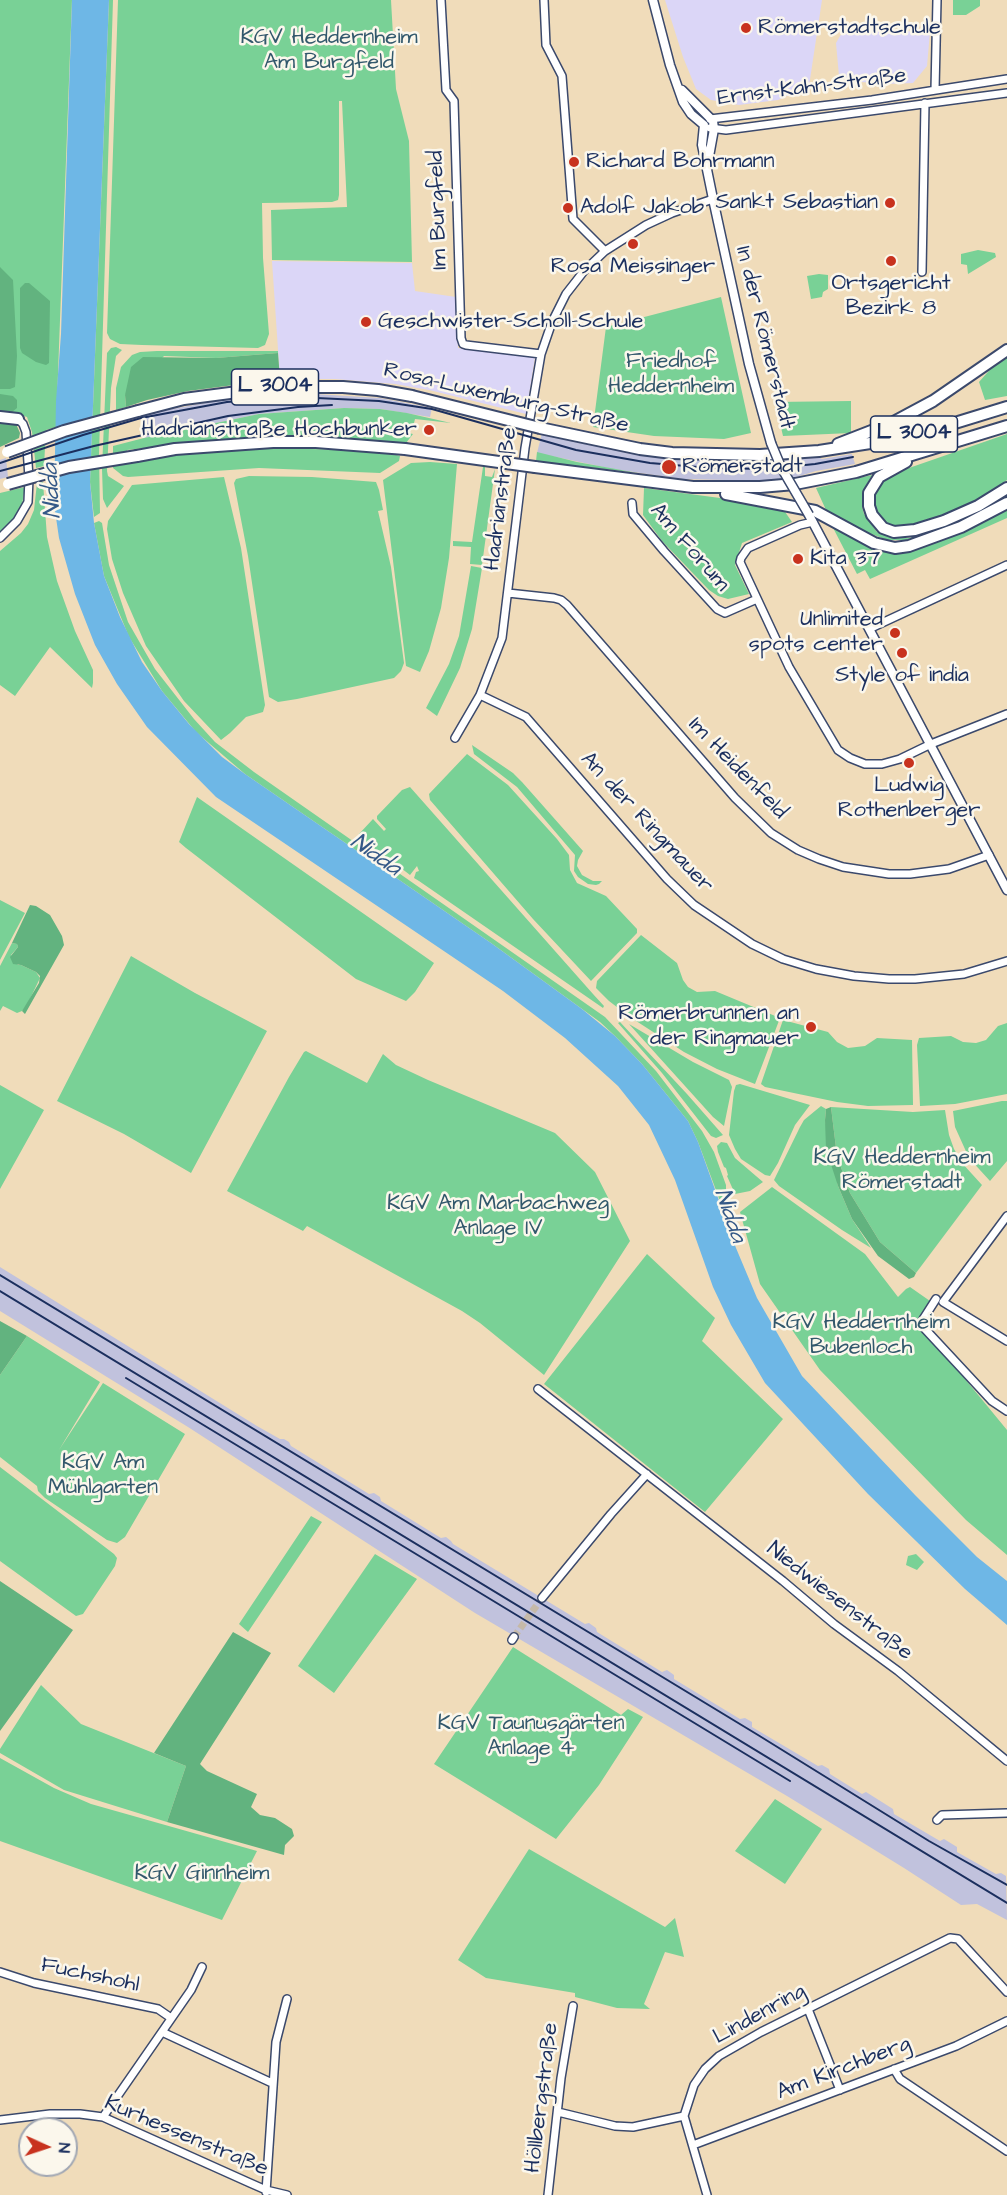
<!DOCTYPE html>
<meta charset="utf-8">
<style>
body{margin:0}
#map{position:relative;width:1007px;height:2195px;overflow:hidden;background:#f0dcba;font-family:"Architects Daughter",sans-serif}
canvas{display:block}
.north{position:absolute;left:18px;top:2117px;width:60px;height:60px;box-sizing:border-box;background:#fbf7ec;border:2px solid #a1a7b3;border-radius:50%;rotate:93deg;font-size:16px;font-weight:700;line-height:24px;text-align:center;color:#1b2f5e}
.north::after{content:'';display:block;margin:auto;width:21px;height:27px;background:#c8321e;clip-path:polygon(50% 0,100% 100%,50% 72%,0 100%)}
</style>
<div id="map">
<canvas width="1007" height="2195"></canvas>
<div class="north">N</div>
</div>
<script>
const c = document.querySelector('canvas').getContext('2d');
c.lineJoin = 'round';
function paint(path, color) {
  c.fillStyle = color;
  c.fill(path, 'evenodd');
}
function shape(rows) {
  const path = new Path2D();
  for (const r of rows) {
    path.moveTo(r[0], r[1]);
    for (let i = 2; i < r.length; i += 2) path.lineTo(r[i], r[i + 1]);
  }
  return path;
}
function strokePath(path, color, width, dash) {
  c.strokeStyle = color;
  c.lineWidth = width;
  c.lineCap = dash ? 'butt' : 'round';
  c.setLineDash(dash || []);
  c.stroke(path);
}
function label(font, color, halo, rows, align = 'center') {
  c.font = font + ' "Architects Daughter",sans-serif';
  c.lineWidth = 5;
  c.setLineDash([]);
  c.textBaseline = 'middle';
  c.strokeStyle = halo;
  c.fillStyle = color;
  for (const [text, x, y, turn = 0] of rows) {
    c.save();
    c.translate(x, y);
    c.rotate((+turn || 0) * Math.PI / 180);
    c.textAlign = isNaN(turn) ? turn : align;
    if (halo) c.strokeText(text, 0, 0);
    c.fillText(text, 0, 0);
    c.restore();
  }
}
paint(shape([
 [665,0,822,0,809,86,778,100,739,105,711,100,696,89,683,57],
 [844,29,930,32,927,66,913,83,887,84,861,82,839,76,836,43],
 [272,261,412,263,415,291,456,297,458,348,535,357,526,414,429,390,395,384,335,379,280,379]
]), '#dbd6f7');
paint(shape([
 [297,393,380,398,432,408,430,417,380,409,344,408,259,414,144,438,140,415,226,399],
 [542,433,606,448,678,458,766,462,818,457,822,459,852,454,855,464,816,471,793,478,767,481,682,479,613,469,537,453],
 [6,458,8,477,0,479,0,460],
 [0,1267,257,1426,280,1439,284,1439,289,1442,291,1446,369,1494,374,1493,380,1497,381,1501,441,1538,446,1537,451,1541,453,1544,585,1624,589,1623,596,1628,597,1632,662,1672,667,1670,674,1675,674,1679,740,1719,745,1718,752,1722,752,1727,818,1766,822,1765,829,1769,830,1774,862,1794,866,1792,893,1809,894,1814,940,1841,944,1839,957,1847,957,1852,996,1874,1001,1873,1006,1876,1007,1920,977,1904,961,1905,904,1868,787,1796,475,1613,188,1427,0,1311]
]), '#c1c2dd');
paint(shape([
 [0,0,72,0,56,427,46,430,44,466,36,468,32,432,27,417,12,412,0,412],
 [109,0,113,0,99,454,100,513,94,517,90,482],
 [118,0,391,0,396,89,409,141,412,262,272,260,271,210,347,207,342,101,339,101,339,195,338,200,332,202,262,203,263,258,269,334,265,345,258,348,142,345,120,344,110,339,107,333],
 [953,0,980,0,980,6,966,15,953,15],
 [978,250,995,253,996,257,968,274,967,265,961,264,961,254],
 [819,274,828,275,828,289,823,292,822,297,811,299,807,276],
 [721,297,751,433,724,439,654,436,593,427,606,327],
 [116,347,122,350,116,356,111,388,107,471,108,476,124,486,107,508,103,499,102,469,107,353,111,348],
 [157,351,278,351,278,353,216,358,164,356,125,395,126,407,116,410,116,388,121,367,132,355,140,352],
 [1007,355,1007,396,985,400,979,382,995,364],
 [851,401,851,433,783,436,775,402],
 [344,408,380,409,407,413,451,423,415,419,413,427,408,427,408,433,413,434,406,443,340,438,273,437,230,439,127,450,129,463,142,461,142,458,182,454,269,448,353,450,393,452,393,454,400,456,399,461,380,473,259,468,128,477,123,476,113,468,113,446,144,438,259,414],
 [1007,434,1007,480,980,499,929,522,899,528,887,526,875,515,873,496,883,477],
 [537,452,577,462,638,473,536,461],
 [430,462,457,464,449,558,441,608,429,651,420,672,406,666,383,480,411,463],
 [483,467,485,467,485,476,492,477,495,469,482,565,470,564,471,547,453,546,453,541,472,542],
 [872,475,862,493,862,507,864,514,877,532,894,538,909,538,927,533,972,515,1007,495,1007,497,988,509,927,535,906,540,887,540,869,533,826,510,816,488],
 [249,476,312,477,376,482,379,490,383,510,378,511,391,567,404,663,401,671,394,678,297,699,278,702,269,697,248,556,234,483,236,479],
 [224,477,241,548,265,705,263,712,246,717,230,733,221,740,184,701,146,646,123,593,112,559,107,529,108,521,132,485],
 [43,482,47,537,57,581,75,631,93,670,93,683,92,688,50,647,15,696,0,685,0,551,21,533,28,524,34,510,37,483],
 [25,487,22,505,17,516,4,531,0,533,0,493],
 [644,488,781,506,792,522,742,543,735,565,749,594,728,599,718,596,709,590,662,541,643,515],
 [1007,506,1007,518,870,579,865,570,857,574,830,522,894,553,916,550,949,538],
 [99,521,102,523,109,565,128,622,155,669,194,719,215,742,254,772,605,1017,656,1071,702,1131,714,1152,726,1185,726,1192,720,1201,698,1142,688,1121,642,1064,615,1036,600,1022,491,943,245,774,196,732,162,691,129,637,104,576,94,523],
 [471,566,482,568,472,629,460,668,437,716,426,708,449,664,459,636],
 [472,745,513,773,522,782,583,851,578,860,577,866,582,875,593,881,602,881,599,884,596,885,588,884,578,877,574,871,575,855,517,787,474,754],
 [467,754,508,785,557,839,569,855,570,870,577,883,606,896,637,929,637,933,591,981,533,919,430,800,429,794],
 [410,787,593,994,604,1006,603,1008,419,881,414,878,416,872,419,871,417,866,410,875,388,858,385,858,360,841,359,834,373,819,384,831,386,829,377,819,377,816,402,790],
 [197,797,434,963,415,992,406,1001,356,979,186,848,179,842],
 [0,900,25,913,0,960],
 [641,935,677,963,683,980,688,987,697,992,715,991,780,1018,755,1084,717,1069,684,1052,630,1017,609,1001,596,988,597,981],
 [12,943,17,944,18,947,11,955,18,965,21,965,36,972,40,978,27,1005,22,1011,17,1013,3,1006,0,1011,0,966],
 [131,956,195,993,267,1031,191,1173,124,1134,57,1101],
 [783,1020,828,1032,837,1042,848,1048,865,1046,877,1038,912,1040,913,1105,868,1106,837,1102,765,1087,761,1084,762,1081],
 [620,1022,687,1094,723,1135,716,1138,711,1136,662,1073,618,1023],
 [1007,1023,1007,1094,955,1104,920,1106,917,1045,919,1038,951,1036,963,1042,976,1043,986,1040,998,1026],
 [629,1024,693,1062,729,1080,732,1087,724,1126,713,1117],
 [306,1051,367,1083,383,1054,396,1065,428,1080,555,1133,595,1172,630,1241,544,1375,480,1323,462,1311,307,1226,303,1231,227,1191,289,1077,304,1052],
 [740,1084,810,1105,795,1125,778,1163,770,1176,765,1175,741,1159,735,1149,729,1135,734,1091,736,1085],
 [0,1085,44,1110,0,1189],
 [1002,1101,1007,1101,1007,1161,990,1181,969,1158,955,1127,953,1111],
 [821,1106,826,1109,825,1120,838,1186,852,1219,871,1248,842,1230,779,1186,774,1180,800,1127,804,1120],
 [831,1107,913,1112,945,1110,949,1135,954,1149,962,1163,982,1185,916,1273,880,1242,850,1193,837,1156],
 [721,1142,727,1143,735,1158,763,1182,750,1191,735,1194,727,1176,728,1175,726,1168,724,1167,718,1152,717,1146],
 [772,1187,865,1254,898,1297,906,1289,910,1287,930,1301,931,1303,919,1323,1007,1430,1007,1555,966,1520,820,1370,760,1284,740,1212],
 [647,1254,715,1318,702,1341,783,1419,705,1512,544,1384],
 [27,1336,100,1382,59,1450,103,1383,185,1434,125,1537,117,1543,107,1540,45,1498,38,1491,37,1486,0,1457,0,1375],
 [0,1467,114,1554,117,1558,115,1566,83,1614,76,1616,0,1561],
 [311,1516,322,1522,248,1632,239,1624],
 [375,1554,417,1579,334,1693,298,1666],
 [916,1554,924,1562,917,1570,906,1565,908,1556],
 [513,1647,621,1715,628,1709,643,1717,599,1785,556,1839,434,1764],
 [41,1685,81,1724,186,1766,167,1822,64,1790,0,1753,0,1749],
 [0,1758,54,1788,91,1804,257,1851,222,1920,0,1841],
 [775,1799,822,1829,785,1884,735,1851],
 [529,1849,665,1927,675,1918,684,1957,665,1952,644,2004,650,2009,617,2008,575,1997,575,1993,486,1978,458,1960]
]), '#79d196');
paint(shape([
 [0,267,13,280,17,356,15,387,10,389,0,389],
 [25,283,29,283,50,301,49,363,46,365,36,362,22,353,20,348,20,288],
 [278,353,280,379,188,391,147,400,126,407,125,395,131,367,143,357,216,358],
 [0,394,13,396,17,400,17,408,12,412,0,412],
 [0,419,16,424,20,433,19,438,0,447],
 [30,905,36,906,50,915,62,936,64,945,25,1014,22,1011,39,983,40,976,36,972,21,965,13,964,10,957,18,947,17,944,12,943],
 [831,1107,837,1156,850,1193,880,1242,916,1273,914,1277,909,1279,878,1256,852,1219,838,1186,826,1149,825,1120,826,1109],
 [0,1321,27,1336,0,1375],
 [0,1581,73,1630,0,1731],
 [233,1632,271,1653,200,1764,207,1771,257,1794,251,1807,260,1815,275,1818,292,1829,294,1836,285,1845,284,1855,167,1822,186,1766,154,1753]
]), '#62b37f');
paint(shape([
 [72,0,109,0,90,482,94,523,104,576,120,617,142,662,162,691,189,724,222,757,245,774,491,943,582,1009,615,1036,642,1064,688,1121,698,1142,736,1248,757,1298,802,1376,915,1495,977,1557,1007,1581,1007,1625,965,1589,868,1494,765,1383,731,1325,713,1287,675,1180,649,1125,618,1086,565,1038,503,991,216,797,147,727,117,684,95,645,75,594,59,538,54,504,56,401,61,334]
]), '#6eb7e6');
strokePath(shape([
 [514,1637,542,1598]
]), '#c5b9a8', 7, [7, 3.5]);
const minor = shape([
 [441,0,446,90,454,101,461,338,463,344,466,345,541,354],
 [544,0,546,45,562,76,573,219,605,251],
 [935,90,937,0],
 [710,119,872,100,1007,79],
 [710,128,726,130,1007,93],
 [922,272,925,103],
 [632,503,633,514,664,551,717,609,725,613,757,599],
 [813,522,800,525,748,548,741,558,740,562,789,667,838,750,850,758,865,764,882,764,900,759,931,744,1007,714],
 [0,538,17,521,28,502,29,478,26,432,23,424,18,419],
 [508,593,554,598,561,600,567,605,735,798,771,833,798,850,819,859,843,867,889,874,910,874,949,869,989,855],
 [871,628,1007,565],
 [480,695,526,717,667,879,694,905,752,944,783,959,816,969,854,976,889,979,915,979,964,974,1007,961],
 [455,738,480,695,502,638,525,448,541,354,552,322,566,294,584,271,605,251,646,225,672,213,713,199],
 [1007,1216,943,1302,1007,1341],
 [936,1299,922,1321,925,1329,992,1401,1007,1411],
 [538,1389,783,1581,834,1624,898,1671,1007,1761],
 [542,1598,611,1514,647,1474],
 [512,1640,514,1637],
 [937,1820,942,1815,1007,1813],
 [0,1972,34,1983,158,2009,171,2018],
 [808,2009,840,2090],
 [162,2032,272,2083],
 [894,2069,900,2079,1007,2151],
 [558,2112,615,2126,633,2127,684,2116],
 [103,2117,191,1990,202,1967],
 [0,2120,50,2114,80,2114,103,2117,250,2183,266,2190,287,2195],
 [693,2145,956,2046,1007,2021],
 [266,2192,276,2042,287,1999],
 [548,2195,561,2078,573,2006],
 [707,2195,684,2116,694,2085,705,2069,719,2056,761,2032,950,1938,958,1939,1007,1992]
]);
const tertiary = shape([
 [653,0,670,65,683,102,691,114,704,125,702,145,713,199,749,364,771,443],
 [682,90,713,121,714,129,708,162],
 [809,515,1007,890]
]);
const trunk = shape([
 [138,411,184,399,276,387,343,387,378,390,412,396],
 [0,417,18,419],
 [540,428,640,449,672,453,760,455,819,451,883,441,932,430,1007,407],
 [838,444,892,423,933,401,1007,350],
 [137,456,175,449,273,442,316,442,405,449],
 [906,462,879,477,869,493,869,506,872,515,883,528,894,532,915,530,944,521,978,506,1007,488],
 [535,467,693,487,760,487,795,484,856,472,1007,426],
 [726,494,815,511,874,543,895,548,909,546,961,527,1007,503]
]);
strokePath(minor, '#3b496c', 10);
strokePath(tertiary, '#3b496c', 11);
strokePath(trunk, '#3b496c', 14);
strokePath(minor, '#fff', 7);
strokePath(tertiary, '#fff', 8);
strokePath(trunk, '#fff', 10);
strokePath(shape([
 [0,463,83,435,141,418,227,402,296,397,379,401,432,409,576,450,650,463,710,468,766,469,815,464,853,457],
 [0,471,94,446,228,416,298,407,332,405],
 [0,1275,758,1735,929,1841,1007,1885],
 [0,1291,1007,1903],
 [126,1378,790,1781]
]), '#1b2f5e', 2);
const tertiaryBridge = shape([
 [771,443,781,467,809,515]
]);
const trunkBridge = shape([
 [412,396,540,428],
 [405,449,535,467],
 [7,452,64,431,138,411],
 [8,484,69,467,137,456]
]);
strokePath(tertiaryBridge, '#3b496c', 11, []);
strokePath(trunkBridge, '#3b496c', 14, []);
strokePath(tertiaryBridge, '#fff', 8);
strokePath(trunkBridge, '#fff', 10);
for (const [x, y, r, color] of [
 [746,28,6,"#c8321e"],
 [574,162,6,"#c8321e"],
 [890,203,6,"#c8321e"],
 [568,208,6,"#c8321e"],
 [633,244,6,"#c8321e"],
 [891,261,6,"#c8321e"],
 [366,322,6,"#c8321e"],
 [429,430,6,"#c8321e"],
 [669,467,8,"#c8321e"],
 [798,559,6,"#c8321e"],
 [895,633,6,"#c8321e"],
 [902,653,6,"#c8321e"],
 [909,763,6,"#c8321e"],
 [811,1027,6,"#c8321e"]
]) {
  const dot = new Path2D();
  dot.arc(x, y, r, 0, 2 * Math.PI);
  c.fillStyle = color;
  c.fill(dot);
  strokePath(dot, '#fbf7ec', 2);
}
for (const [x, y, w] of [
 [275,387,87],
 [914,434,87]
]) {
  const box = new Path2D();
  box.roundRect(x - w / 2, y - 18, w, 36, 4.5);
  c.fillStyle = '#fbf7ec';
  c.fill(box);
  strokePath(box, '#1b2f5e', 1.5);
}
label('bold 21px', '#1b2f5e', null, [
 ["L 3004",275,387],
 ["L 3004",914,434]
]);
label('22px', '#1b2f5e', '#fbf7ec', [
 ["Römerstadtschule",758,28],
 ["Richard Bohrmann",586,162],
 ["Sankt Sebastian",878,203,"right"],
 ["Adolf Jakob",580,208],
 ["Rosa Meissinger",633,267,"center"],
 ["Ortsgericht",891,284,"center"],
 ["Bezirk 8",891,309,"center"],
 ["Geschwister-Scholl-Schule",378,322],
 ["Hadrianstraße Hochbunker",417,430,"right"],
 ["Römerstadt",682,467],
 ["Kita 37",810,559],
 ["Unlimited",883,620,"right"],
 ["spots center",883,645,"right"],
 ["Style of india",902,676,"center"],
 ["Ludwig",909,786,"center"],
 ["Rothenberger",909,811,"center"],
 ["Römerbrunnen an",799,1014,"right"],
 ["der Ringmauer",799,1039,"right"]
], 'left');
label('22px', '#32586c', '#fbf7ec', [
 ["KGV Heddernheim",329,38],
 ["Am Burgfeld",329,63],
 ["Friedhof",671,362],
 ["Heddernheim",671,387],
 ["KGV Heddernheim",902,1158],
 ["Römerstadt",902,1183],
 ["KGV Am Marbachweg",498,1204],
 ["Anlage IV",498,1229],
 ["KGV Heddernheim",861,1323],
 ["Bubenloch",861,1348],
 ["KGV Am",103,1463],
 ["Mühlgarten",103,1488],
 ["KGV Taunusgärten",531,1724],
 ["Anlage 4",531,1749],
 ["KGV Ginnheim",202,1874]
]);
label('22px', '#1b2f5e', '#fbf7ec', [
 ["Ernst-Kahn-Straße",812,88,-7],
 ["Im Burgfeld",439,210,-92],
 ["In der Römerstadt",764,338,76],
 ["Rosa-Luxemburg-Straße",506,399,13],
 ["Hadrianstraße",502,499,-83],
 ["Am Forum",689,548,49],
 ["Im Heidenfeld",737,769,46],
 ["An der Ringmauer",646,823,47],
 ["Niedwiesenstraße",839,1602,38],
 ["Fuchshohl",90,1976,12],
 ["Lindenring",760,2015,-29],
 ["Am Kirchberg",844,2069,-21],
 ["Höllbergstraße",543,2098,-83],
 ["Kurhessenstraße",186,2137,23]
]);
label('italic 24px', '#345887', '#fbf7ec', [
 ["Nidda",53,491,-93],
 ["Nidda",375,856,35],
 ["Nidda",729,1216,71]
]);
</script>
